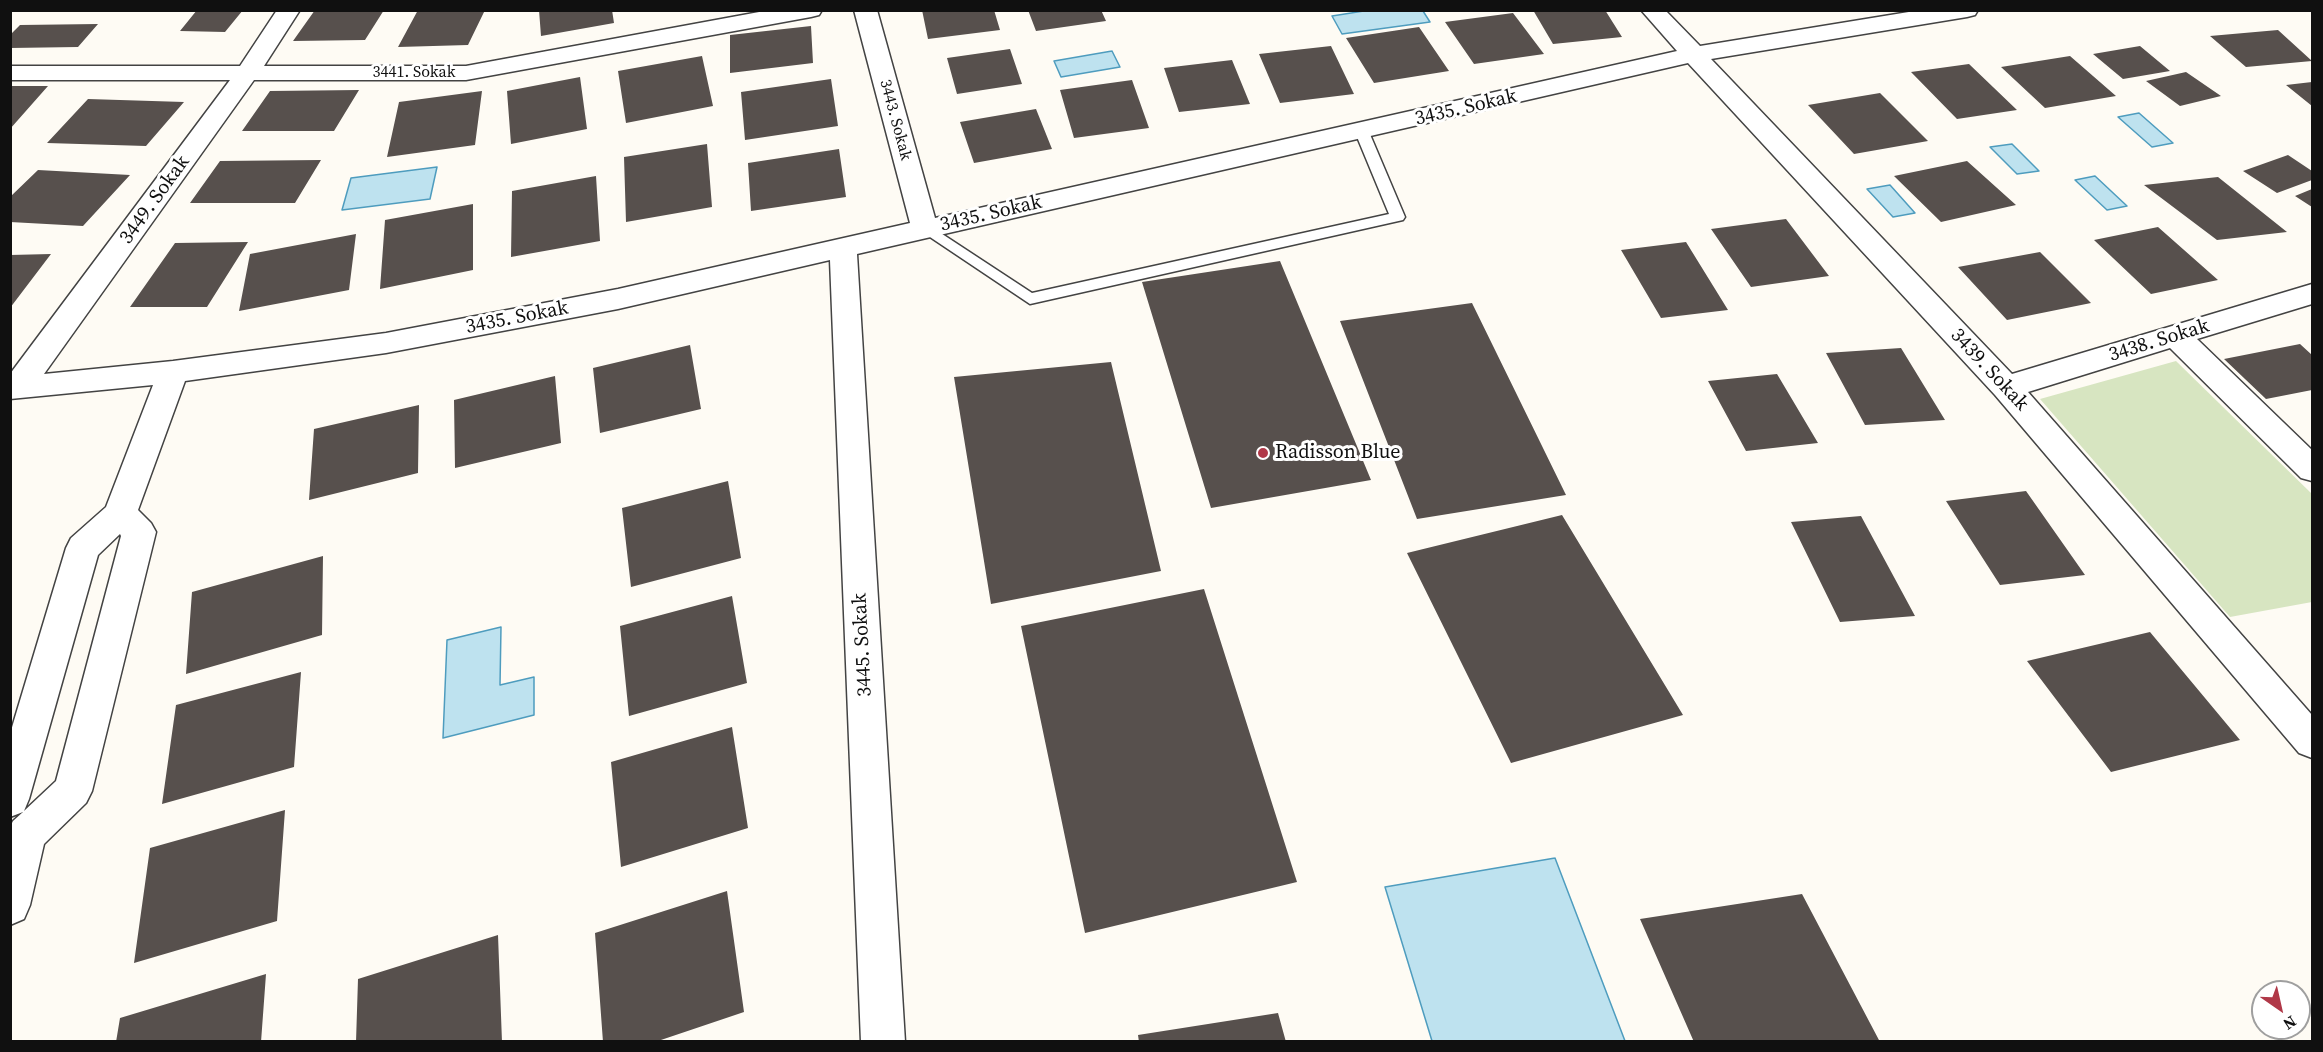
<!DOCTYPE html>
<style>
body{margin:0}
#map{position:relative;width:2323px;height:1052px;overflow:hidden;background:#fefbf4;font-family:"Source Serif 4",serif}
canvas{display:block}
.frame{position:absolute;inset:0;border:12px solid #101010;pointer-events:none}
.north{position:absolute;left:2251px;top:980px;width:60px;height:60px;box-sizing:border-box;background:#fff;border:2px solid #9f9f9f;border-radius:50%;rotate:146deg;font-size:16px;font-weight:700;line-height:24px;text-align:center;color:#101010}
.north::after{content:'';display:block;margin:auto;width:21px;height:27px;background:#b03848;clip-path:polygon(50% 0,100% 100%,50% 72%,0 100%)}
</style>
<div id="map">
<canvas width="2323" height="1052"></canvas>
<div class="frame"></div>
<div class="north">N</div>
</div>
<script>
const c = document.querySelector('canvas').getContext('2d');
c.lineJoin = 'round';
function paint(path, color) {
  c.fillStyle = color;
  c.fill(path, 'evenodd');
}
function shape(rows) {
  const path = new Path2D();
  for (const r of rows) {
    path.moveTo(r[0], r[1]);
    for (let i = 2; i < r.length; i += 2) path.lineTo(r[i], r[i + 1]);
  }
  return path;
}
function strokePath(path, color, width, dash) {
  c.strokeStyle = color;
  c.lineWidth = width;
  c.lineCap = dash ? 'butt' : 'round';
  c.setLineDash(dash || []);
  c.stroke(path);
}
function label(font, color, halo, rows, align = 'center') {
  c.font = font + ' "Source Serif 4",serif';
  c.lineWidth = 6;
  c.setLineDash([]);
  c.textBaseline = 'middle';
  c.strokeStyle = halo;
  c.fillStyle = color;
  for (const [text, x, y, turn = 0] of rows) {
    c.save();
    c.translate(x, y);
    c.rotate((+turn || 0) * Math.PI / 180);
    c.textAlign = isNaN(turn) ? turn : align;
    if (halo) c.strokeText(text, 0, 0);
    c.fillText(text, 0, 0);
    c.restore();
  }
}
paint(shape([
 [2176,361,2312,494,2312,602,2230,617,2040,399]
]), '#d7e5c1');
const water = shape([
 [1370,10,1423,11,1430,22,1342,34,1332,16,1370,10],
 [1112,51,1120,67,1061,77,1054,61,1112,51],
 [2139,113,2173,143,2152,147,2118,117,2139,113],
 [2012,144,2039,171,2017,174,1990,147,2012,144],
 [437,167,430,199,342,210,351,178,437,167],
 [2095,176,2127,206,2107,210,2075,180,2095,176],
 [1890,185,1915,213,1893,217,1867,189,1890,185],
 [501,627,500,685,534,677,534,715,443,738,447,640,501,627],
 [1555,858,1625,1041,1432,1041,1385,887,1555,858]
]);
paint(water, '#bee2ef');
strokePath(water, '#4e9cbe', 1.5);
paint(shape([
 [197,10,243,10,225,32,180,31],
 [315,10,384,10,365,40,293,41],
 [418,10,485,10,468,45,398,47],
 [539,10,612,10,614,23,541,36],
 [922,10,994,10,1000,30,928,39],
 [1028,10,1101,10,1106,21,1036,31],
 [1533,10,1605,10,1622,37,1553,44],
 [1513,13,1544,54,1474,64,1445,22],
 [98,24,78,47,10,48,10,35,20,25],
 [811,26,813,63,730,73,730,35],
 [1419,27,1449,71,1374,83,1346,38],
 [2278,30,2312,61,2246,67,2210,36],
 [1331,46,1354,94,1280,103,1259,54],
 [2140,46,2170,71,2123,79,2093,54],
 [1010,49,1022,84,957,94,947,58],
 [702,56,713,106,626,123,618,71],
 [2070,56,2116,96,2045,108,2001,67],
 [1232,60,1250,104,1179,112,1164,68],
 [1969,64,2017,110,1957,119,1911,72],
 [2186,72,2221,96,2180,106,2146,81],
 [580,77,587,129,511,144,507,91],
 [831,79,838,126,745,140,741,92],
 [1132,80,1149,128,1074,138,1060,90],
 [2312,82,2312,106,2286,85],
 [10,86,48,86,10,129],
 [359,90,334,131,242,131,270,91],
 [482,91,475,145,387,157,399,102],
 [1880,93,1928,141,1854,154,1808,105],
 [88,99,184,102,146,146,47,143],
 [1036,109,1052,149,974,163,960,122],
 [707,144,712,207,626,222,624,157],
 [839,149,846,197,751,211,748,163],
 [2288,155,2312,171,2312,180,2277,193,2243,171],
 [321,160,295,203,190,203,220,161],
 [1967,161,2016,205,1941,222,1894,176],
 [38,170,130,175,83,226,10,222,10,197],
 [596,176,600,241,511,257,512,191],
 [2218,177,2287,232,2217,240,2144,185],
 [2312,189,2312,207,2295,196],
 [473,204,473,270,380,289,385,220],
 [1786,219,1829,276,1751,287,1711,229],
 [2158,227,2218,280,2151,294,2094,240],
 [356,234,349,290,239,311,250,254],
 [248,242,207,307,130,307,175,243],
 [1686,242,1728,310,1661,318,1621,250],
 [2040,252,2091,303,2007,320,1958,267],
 [51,254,10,308,10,255],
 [1280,261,1371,480,1211,508,1142,282],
 [1472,303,1566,495,1417,519,1340,321],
 [2300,344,2312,355,2312,390,2266,399,2224,359],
 [690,345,701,409,600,433,593,368],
 [1901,348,1945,420,1865,425,1826,353],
 [1111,362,1161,571,991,604,954,377],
 [1777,374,1818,443,1746,451,1708,381],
 [555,376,561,443,455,468,454,400],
 [419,405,418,473,309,500,314,429],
 [728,481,741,558,631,587,622,508],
 [2026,491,2085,575,2000,585,1946,501],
 [1562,515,1683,715,1511,763,1407,553],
 [1861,516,1915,616,1840,622,1791,522],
 [323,556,322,635,186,674,192,592],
 [1204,589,1297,882,1085,933,1021,626],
 [732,596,747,683,629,716,620,626],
 [2150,632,2240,740,2111,772,2027,661],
 [301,672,294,767,162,804,176,705],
 [732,727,748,828,621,867,611,762],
 [285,810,277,921,134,963,150,848],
 [727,891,744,1012,655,1042,603,1042,595,933],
 [1802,894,1880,1042,1694,1042,1640,919],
 [498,935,502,1042,356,1042,358,979],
 [266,974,261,1042,116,1042,120,1018],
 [1278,1013,1286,1042,1139,1042,1138,1035]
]), '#57504d');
const lane = shape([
 [1362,128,1369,132,1405,217,1403,220,1030,304,918,229,925,224,930,226,1032,293,1389,214,1355,132,1362,128]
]);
const street = shape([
 [277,10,300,10,264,66,466,66,770,10,822,10,819,15,811,17,466,80,254,80,44,374,173,361,386,333,618,289,910,223,854,10,877,10,935,218,1677,51,1641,10,1665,10,1700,46,1921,10,1978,10,1975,15,1967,17,1711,59,2012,374,2312,284,2312,304,2197,339,2312,450,2312,481,2301,478,2170,348,2028,392,2312,715,2312,758,2299,753,1995,395,1688,63,857,254,905,1042,861,1042,830,260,618,309,386,353,185,381,138,510,151,523,156,532,92,791,86,803,44,844,30,905,24,919,10,925,10,827,13,821,23,812,10,817,10,734,66,548,71,538,106,507,153,385,10,399,10,374,230,80,10,80,10,66,240,66,277,10],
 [120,534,121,536,56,781,24,811,29,799,98,555,120,534]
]);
strokePath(lane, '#434343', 3);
strokePath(street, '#434343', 3);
paint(lane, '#fff');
paint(street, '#fff');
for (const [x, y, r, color] of [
 [1263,453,6,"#b03848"]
]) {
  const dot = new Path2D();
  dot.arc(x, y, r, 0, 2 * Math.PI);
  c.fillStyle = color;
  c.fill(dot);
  strokePath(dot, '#fff', 2);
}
label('16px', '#101010', '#fff', [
 ["3441. Sokak",414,73],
 ["3443. Sokak",895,120,75]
]);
label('20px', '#101010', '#fff', [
 ["3435. Sokak",1466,108,-13],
 ["3449. Sokak",155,200,-54],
 ["3435. Sokak",991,214,-13],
 ["3435. Sokak",517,318,-11],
 ["3438. Sokak",2159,341,-17],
 ["3439. Sokak",1989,370,47],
 ["3445. Sokak",863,645,-93]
]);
label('20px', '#101010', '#fff', [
 ["Radisson Blue",1275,453]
], 'left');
</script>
